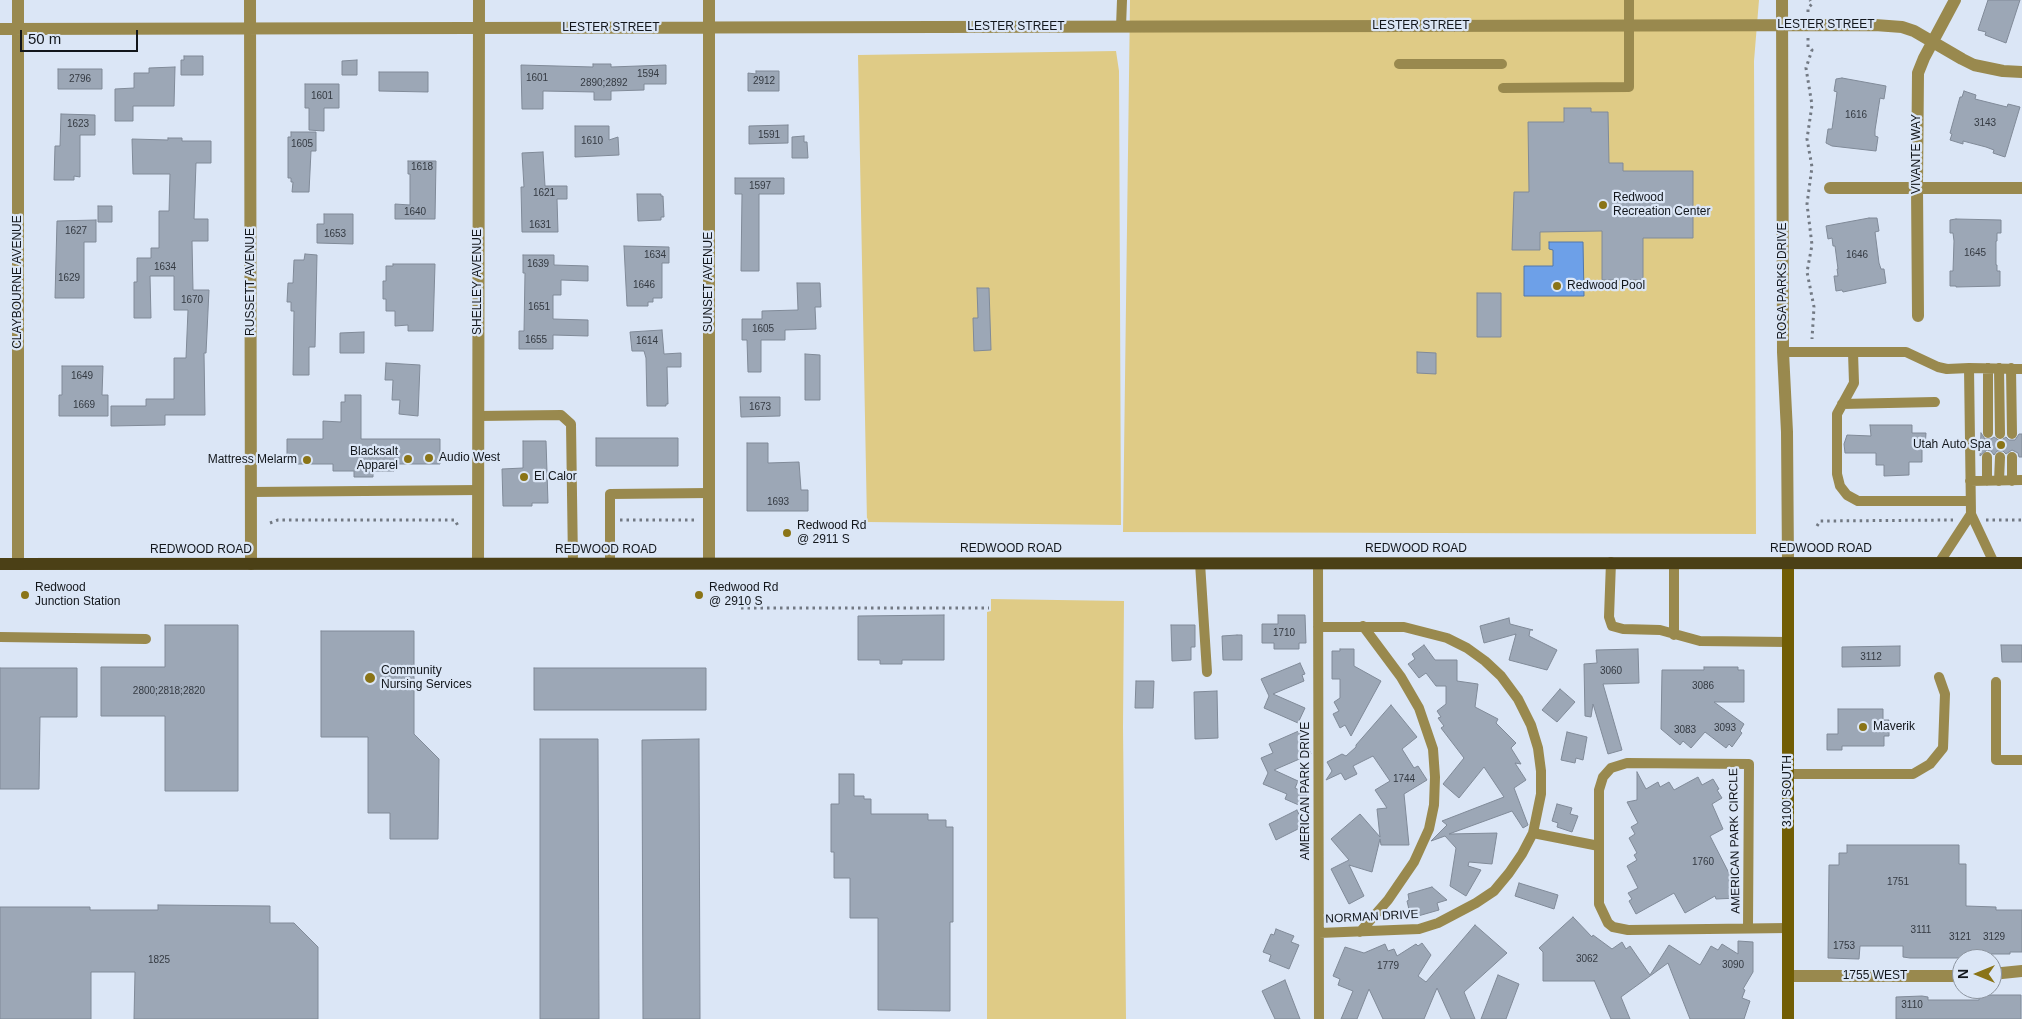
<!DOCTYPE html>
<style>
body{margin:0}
#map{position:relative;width:2022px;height:1019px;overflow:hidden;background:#dbe6f6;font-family:Helvetica,sans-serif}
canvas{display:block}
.north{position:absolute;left:1952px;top:949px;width:50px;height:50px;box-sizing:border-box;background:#dbe6f6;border:1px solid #8b939e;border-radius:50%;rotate:270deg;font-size:14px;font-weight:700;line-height:20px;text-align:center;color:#12161b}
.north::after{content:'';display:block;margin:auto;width:18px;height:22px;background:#8a7417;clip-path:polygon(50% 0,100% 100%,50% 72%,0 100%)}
.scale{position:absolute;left:20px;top:30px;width:118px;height:22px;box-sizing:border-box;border:2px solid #12161b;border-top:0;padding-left:6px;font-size:15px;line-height:18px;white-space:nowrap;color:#12161b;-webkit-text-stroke:4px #dbe6f6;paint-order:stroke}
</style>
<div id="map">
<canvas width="2022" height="1019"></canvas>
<div class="north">N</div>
<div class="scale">50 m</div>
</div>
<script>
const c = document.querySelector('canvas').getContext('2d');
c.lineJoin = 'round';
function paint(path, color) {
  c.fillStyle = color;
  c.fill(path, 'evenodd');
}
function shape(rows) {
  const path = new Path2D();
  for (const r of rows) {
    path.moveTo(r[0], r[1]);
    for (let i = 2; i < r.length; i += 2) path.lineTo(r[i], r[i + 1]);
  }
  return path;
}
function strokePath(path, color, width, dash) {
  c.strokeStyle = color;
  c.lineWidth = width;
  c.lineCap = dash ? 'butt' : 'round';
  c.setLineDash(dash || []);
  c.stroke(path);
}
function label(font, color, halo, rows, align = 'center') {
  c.font = font + ' Helvetica,sans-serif';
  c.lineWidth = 4.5;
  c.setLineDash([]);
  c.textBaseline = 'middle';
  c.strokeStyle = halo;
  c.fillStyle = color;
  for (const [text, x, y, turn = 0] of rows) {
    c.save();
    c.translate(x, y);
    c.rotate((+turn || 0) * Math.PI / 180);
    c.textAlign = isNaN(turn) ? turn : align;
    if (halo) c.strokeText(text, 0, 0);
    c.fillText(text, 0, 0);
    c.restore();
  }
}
paint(shape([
 [1130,0,1759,0,1754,61,1756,534,1123,532],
 [1116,51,1119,71,1121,525,867,522,858,55],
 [991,599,1124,601,1123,727,1126,1019,987,1019,987,612,991,611]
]), '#dfcb86');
const water = shape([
 [1549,242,1583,242,1584,296,1524,296,1524,266,1553,266,1553,250,1549,249,1549,242]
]);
paint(water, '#6da0e8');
strokePath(water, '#5277aa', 1);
const building = shape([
 [1988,0,2020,0,2006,43,1985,35,1986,32,1978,30,1988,0],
 [184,56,203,56,203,75,181,75,181,60,184,60,184,56],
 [357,60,357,75,342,75,342,61,357,60],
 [593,64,611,64,611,67,666,65,666,84,644,84,644,90,611,91,611,100,594,100,594,92,543,91,543,109,522,109,521,65,593,67,593,64],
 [175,67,174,106,133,106,133,121,115,121,115,89,134,88,134,73,149,73,149,68,175,67],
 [58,69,102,69,102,89,58,89,58,69],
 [756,71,779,71,779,91,748,91,748,73,756,74,756,71],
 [379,72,428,72,428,92,379,91,379,72],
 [1842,78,1886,86,1884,99,1880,98,1875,130,1875,136,1878,137,1876,151,1832,146,1826,143,1828,129,1832,129,1836,100,1837,92,1834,91,1836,79,1842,78],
 [305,84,339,84,339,108,324,108,324,131,309,130,309,108,305,108,305,84],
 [1964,91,1976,95,1975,99,2007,107,2008,104,2020,107,2005,157,1993,153,1994,150,1986,147,1963,141,1963,144,1950,140,1952,134,1950,133,1960,97,1962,97,1964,91],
 [1564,108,1591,108,1591,112,1608,112,1609,163,1623,163,1623,171,1693,171,1693,238,1643,238,1643,280,1602,280,1602,231,1540,232,1540,250,1512,250,1514,192,1529,192,1528,122,1564,122,1564,108],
 [61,114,95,115,95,135,80,135,80,177,74,176,74,180,54,180,55,146,60,146,61,114],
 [788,125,788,143,749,144,749,126,788,125],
 [575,126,609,126,609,140,618,137,619,155,575,157,575,126],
 [291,132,316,132,316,151,311,151,309,192,292,192,293,182,291,182,291,178,288,178,288,137,291,137,291,132],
 [804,136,804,142,807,142,808,158,792,158,792,137,804,136],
 [168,138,182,138,182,141,211,141,211,163,196,163,194,219,208,219,208,241,192,241,193,290,209,290,206,353,204,353,205,415,165,415,165,425,111,426,111,406,146,406,146,399,174,399,174,358,186,358,188,310,174,310,174,276,150,276,151,318,134,318,134,282,137,282,137,258,151,258,151,248,159,248,159,211,169,211,170,174,133,174,132,139,168,140,168,138],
 [543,152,545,186,567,186,567,199,557,199,558,232,522,232,521,187,524,187,522,153,543,152],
 [408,161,436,161,435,219,395,219,395,204,410,205,410,174,408,174,408,161],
 [735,178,784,178,784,194,759,194,759,271,741,271,742,194,735,194,735,178],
 [637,194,661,194,661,196,663,196,664,217,661,217,661,220,638,221,637,194],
 [98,206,112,206,112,222,98,222,98,206],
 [324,214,353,214,353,244,317,243,317,224,324,224,324,214],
 [1869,218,1877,218,1879,231,1875,232,1879,263,1881,269,1884,269,1886,283,1843,292,1842,290,1836,291,1834,276,1838,276,1837,269,1838,269,1835,246,1833,246,1832,238,1828,239,1826,226,1869,218],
 [1956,219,2001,220,2001,233,1997,233,1997,241,1996,241,1996,265,1997,265,1997,271,2000,271,2000,286,1956,287,1956,286,1950,286,1950,271,1953,271,1954,241,1953,233,1950,233,1950,220,1956,219],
 [96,220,96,242,84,242,84,298,55,298,57,221,96,220],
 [624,246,669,247,669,263,662,263,662,298,653,298,653,302,648,302,648,306,627,306,624,246],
 [305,254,317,255,315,347,309,347,309,375,293,375,294,311,291,311,291,302,287,302,288,283,293,283,294,260,304,260,305,254],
 [523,255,554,255,554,265,588,266,588,281,561,280,561,295,553,295,553,319,588,320,588,336,553,335,553,349,519,349,519,331,524,331,525,273,523,273,523,255],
 [393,264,435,264,433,331,408,331,408,325,395,326,395,311,386,311,386,299,383,299,383,281,386,281,386,266,393,266,393,264],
 [797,283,820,283,821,307,815,307,816,329,785,330,785,340,761,340,761,372,748,372,747,340,742,340,742,319,762,319,762,311,798,310,797,283],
 [977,288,989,288,991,350,974,351,973,318,978,318,977,288],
 [1477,293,1501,293,1501,337,1477,337,1477,293],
 [662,330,664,354,681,353,681,367,667,367,668,404,666,404,666,406,647,406,646,358,644,351,632,351,630,332,662,330],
 [364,332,364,353,340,353,340,333,364,332],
 [1417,352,1436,353,1436,374,1417,373,1417,352],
 [805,354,820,355,820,400,805,400,805,354],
 [386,363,420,365,418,416,399,414,400,400,392,400,393,380,385,380,386,363],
 [62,366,103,366,102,395,108,395,108,416,59,416,59,395,62,395,62,366],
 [345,395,361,395,361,439,440,439,440,464,394,464,394,471,373,471,373,477,354,477,354,471,333,471,333,464,287,464,287,439,323,439,323,421,341,422,341,402,345,402,345,395],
 [740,397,780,397,780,416,741,417,740,397],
 [1870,425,1912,425,1912,433,1926,433,1925,448,1922,448,1922,462,1909,462,1909,475,1884,476,1884,465,1876,465,1876,453,1845,453,1844,444,1847,435,1871,436,1870,425],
 [1981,433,1985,439,1991,439,1994,437,2000,441,2006,437,2009,440,2015,440,2019,434,2022,434,2022,457,2019,457,2018,453,2012,450,2006,454,2003,451,1997,451,1994,455,1991,451,1987,450,1980,456,1981,433],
 [596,438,678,438,678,466,596,466,596,438],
 [523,441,546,441,548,503,532,503,532,506,503,506,502,469,523,468,523,441],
 [747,443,768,443,768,463,799,462,801,490,808,490,808,511,747,511,747,443],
 [944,615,944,660,902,660,902,664,880,664,880,660,858,660,858,616,944,615],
 [1278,615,1305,615,1306,643,1299,643,1299,649,1274,649,1274,643,1262,643,1262,624,1278,624,1278,615],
 [1509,618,1510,624,1533,630,1530,630,1529,636,1557,650,1547,670,1509,660,1516,634,1484,643,1480,626,1509,618],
 [165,625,238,625,238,791,165,791,165,716,101,716,101,667,165,667,165,625],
 [1171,625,1195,625,1195,647,1191,647,1191,660,1172,661,1171,625],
 [321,631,414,631,414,734,439,759,438,839,390,839,390,813,368,813,368,737,321,737,321,631],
 [1237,635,1242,635,1242,660,1223,660,1222,636,1237,635],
 [1424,645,1435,660,1457,660,1457,681,1478,684,1475,707,1498,719,1496,723,1516,743,1511,748,1521,764,1515,763,1526,780,1514,788,1528,825,1523,828,1512,811,1449,834,1497,833,1492,864,1469,862,1468,866,1481,870,1466,896,1450,886,1456,848,1445,836,1431,841,1447,825,1442,821,1504,797,1484,767,1459,798,1443,784,1464,758,1441,728,1444,726,1438,718,1441,717,1437,711,1446,704,1446,686,1436,686,1426,673,1419,678,1408,664,1415,659,1412,654,1424,645],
 [2001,645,2022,645,2022,662,2002,662,2001,645],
 [1900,646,1900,666,1842,667,1842,647,1900,646],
 [1340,649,1354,649,1354,666,1381,681,1351,736,1345,725,1340,728,1333,714,1339,711,1334,702,1340,698,1340,679,1332,679,1332,651,1340,651,1340,649],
 [1638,649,1639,683,1603,684,1622,750,1608,754,1593,704,1591,717,1585,716,1584,664,1597,663,1596,650,1638,649],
 [1300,663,1305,674,1302,675,1304,681,1273,694,1305,708,1298,723,1264,708,1269,696,1261,679,1300,663],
 [1704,667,1738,667,1738,670,1744,670,1744,702,1714,702,1744,724,1740,731,1742,733,1732,747,1729,744,1726,748,1705,732,1691,748,1683,741,1680,745,1661,729,1662,670,1704,670,1704,667],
 [0,668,77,668,77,717,40,717,39,789,0,789,0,668],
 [534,668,706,668,706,710,534,710,534,668],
 [1136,681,1154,681,1153,708,1135,708,1136,681],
 [1560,689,1575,702,1557,722,1542,710,1560,689],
 [1217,691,1218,738,1195,739,1194,692,1217,691],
 [1391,705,1417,737,1402,749,1414,768,1418,766,1427,780,1404,794,1409,845,1381,845,1380,839,1372,872,1349,865,1364,896,1349,904,1331,869,1349,860,1331,839,1360,814,1380,837,1377,809,1387,808,1375,790,1390,781,1373,756,1353,766,1357,774,1345,780,1341,773,1326,780,1332,771,1327,762,1342,754,1346,756,1356,747,1356,745,1391,705],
 [1838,709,1883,709,1883,720,1889,720,1889,736,1884,736,1884,746,1842,746,1842,750,1827,750,1827,734,1838,734,1838,709],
 [1301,730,1311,754,1274,770,1298,781,1295,788,1307,794,1301,806,1285,799,1287,794,1263,784,1268,773,1261,758,1273,753,1269,744,1301,730],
 [1567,732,1587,737,1583,760,1576,758,1575,763,1561,760,1567,732],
 [540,739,598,739,599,1019,540,1019,540,739],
 [699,739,700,1019,643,1019,642,740,699,739],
 [1637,772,1646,789,1658,782,1660,787,1669,782,1674,790,1698,777,1702,785,1713,779,1719,789,1717,790,1722,798,1712,804,1723,829,1710,836,1733,881,1738,881,1738,898,1716,899,1715,896,1685,913,1674,893,1636,914,1629,901,1632,899,1628,893,1638,888,1627,866,1637,860,1634,855,1637,853,1629,838,1635,834,1631,827,1638,823,1627,802,1637,800,1637,772],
 [839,774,854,774,854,796,864,796,864,799,871,799,871,814,928,814,928,820,946,820,946,827,953,827,953,922,950,922,950,1011,878,1010,878,918,850,918,850,878,834,878,834,852,831,852,831,804,839,804,839,774],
 [1557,804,1572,808,1570,814,1578,816,1572,832,1557,827,1558,823,1552,821,1557,804],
 [1297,810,1304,826,1276,840,1269,824,1297,810],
 [1847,845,1959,845,1959,864,1966,864,1966,906,1996,907,1996,910,2022,910,2022,952,2010,952,2010,954,1967,954,1967,958,1910,958,1903,957,1903,946,1860,946,1859,959,1828,958,1829,865,1839,865,1839,853,1847,853,1847,845],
 [1519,883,1558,895,1554,909,1515,896,1519,883],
 [1432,887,1447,900,1437,903,1439,910,1411,918,1407,901,1409,900,1408,894,1432,887],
 [158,905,270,906,270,923,294,923,318,947,318,1019,134,1019,135,972,91,972,91,1019,0,1019,0,907,90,907,90,910,158,910,158,905],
 [1573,917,1592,937,1593,935,1612,949,1622,942,1626,949,1630,946,1650,975,1669,945,1700,965,1711,946,1718,950,1722,944,1738,954,1738,941,1753,942,1753,972,1743,989,1745,990,1742,998,1750,1001,1744,1019,1690,1019,1668,963,1621,997,1630,1019,1611,1019,1594,980,1594,981,1543,981,1543,952,1539,948,1573,917],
 [1475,925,1507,953,1464,992,1475,1019,1451,1019,1437,988,1424,1019,1383,1019,1369,989,1357,1019,1341,1019,1353,991,1338,985,1340,979,1333,976,1345,947,1364,953,1385,944,1388,951,1394,949,1397,956,1416,944,1418,946,1422,943,1431,955,1418,976,1426,982,1475,925],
 [1276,929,1294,936,1291,942,1299,945,1289,969,1269,961,1271,955,1263,952,1271,934,1274,935,1276,929],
 [1498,975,1519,984,1506,1019,1481,1019,1498,975],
 [1285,980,1300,1019,1275,1019,1262,991,1285,980],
 [1979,995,2021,995,2021,1019,1896,1019,1896,997,1922,996,1928,997,1928,1000,1979,1000,1979,995]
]);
paint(building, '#9ca7b6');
strokePath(building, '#808a98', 1);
strokePath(shape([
 [1808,12,1808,8,1812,4,1810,0],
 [1808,38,1808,47,1812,50,1806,68,1812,105,1807,139,1812,167,1807,204,1812,245,1807,272,1814,307,1812,339],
 [620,520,694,520],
 [1986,520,2022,520],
 [270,523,278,520,455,520,458,526],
 [1817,526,1820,521,1953,520],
 [741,608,989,608]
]), '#727983', 3, [2.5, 4]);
strokePath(shape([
 [1121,27,1122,0],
 [1399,64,1502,64],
 [1503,88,1629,87,1629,0],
 [1783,352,1906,352,1938,367,1947,369,1969,368,1971,514,1994,563],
 [1853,352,1854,383,1837,414,1837,474,1840,486,1847,495,1858,501,1970,501],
 [1969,368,2022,369],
 [1988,368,1988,433],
 [1999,368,2000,434],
 [2011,368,2012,434],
 [1842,404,1935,402],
 [478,416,561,415,571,424,573,563],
 [1987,457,1987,481],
 [2012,457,2012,481],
 [1970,481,2022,480],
 [1999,481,2000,457],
 [251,492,478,490],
 [1611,562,1609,617,1612,626,1623,629,1660,630,1700,641,1788,642],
 [610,563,610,494,709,493],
 [1200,563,1207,672],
 [1318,563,1319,1019],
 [1674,563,1674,635],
 [1939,563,1971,514],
 [1318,627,1404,627,1447,638,1467,648,1485,661,1501,676,1518,699,1531,725,1538,748,1541,771,1541,794,1533,833,1522,854,1509,873,1494,891,1476,903,1438,923,1419,929,1319,933],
 [0,637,146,639],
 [1996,682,1996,760,2022,760],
 [1788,774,1913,774,1930,764,1943,748,1945,694,1939,677],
 [1533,833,1599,846],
 [1748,928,1749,764,1627,763,1611,768,1603,777,1599,790,1599,904,1608,923,1613,927,1628,930,1788,928],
 [1360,932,1388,900,1414,862,1429,829,1434,805,1435,777,1433,749,1419,708,1401,677,1363,626]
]), '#99894e', 10);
strokePath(shape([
 [18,0,18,564],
 [250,0,251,564],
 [0,29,1875,25,1902,27,1914,31,1962,59,1974,65,2003,71,2022,72],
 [1830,188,2022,188],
 [1918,316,1917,187,1918,73,1924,58,1955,0],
 [478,563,479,0],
 [709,563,709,0],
 [1992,974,2022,971],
 [1788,976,1962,976]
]), '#99894e', 12);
strokePath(shape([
 [1782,0,1783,352,1787,432,1788,563]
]), '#99894e', 12);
strokePath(shape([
 [1788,563,1788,1019]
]), '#715d04', 12);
strokePath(shape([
 [0,564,2022,563]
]), '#4b4016', 12);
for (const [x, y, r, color] of [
 [1603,205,5,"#8a7417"],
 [1557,286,5,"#8a7417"],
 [2001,445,5,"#8a7417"],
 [429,458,5,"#8a7417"],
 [408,459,5,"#8a7417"],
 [307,460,5,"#8a7417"],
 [524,477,5,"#8a7417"],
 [787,533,5,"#8a7417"],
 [25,595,5,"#8a7417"],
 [699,595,5,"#8a7417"],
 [370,678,6,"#8a7417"],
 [1863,727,5,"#8a7417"]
]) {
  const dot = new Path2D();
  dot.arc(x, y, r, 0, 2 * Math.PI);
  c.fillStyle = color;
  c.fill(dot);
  strokePath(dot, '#dbe6f6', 2);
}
label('10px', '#343a42', null, [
 ["1594",648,74],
 ["1601",537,78],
 ["2796",80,79],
 ["2912",764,81],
 ["2890;2892",604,83],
 ["1601",322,96],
 ["1616",1856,115],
 ["3143",1985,123],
 ["1623",78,124],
 ["1591",769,135],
 ["1610",592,141],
 ["1605",302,144],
 ["1618",422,167],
 ["1597",760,186],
 ["1621",544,193],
 ["1640",415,212],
 ["1631",540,225],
 ["1627",76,231],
 ["1653",335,234],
 ["1645",1975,253],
 ["1634",655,255],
 ["1646",1857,255],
 ["1639",538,264],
 ["1634",165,267],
 ["1629",69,278],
 ["1646",644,285],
 ["1670",192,300],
 ["1651",539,307],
 ["1605",763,329],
 ["1655",536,340],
 ["1614",647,341],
 ["1649",82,376],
 ["1669",84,405],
 ["1673",760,407],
 ["1693",778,502],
 ["1710",1284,633],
 ["3112",1871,657],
 ["3060",1611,671],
 ["3086",1703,686],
 ["2800;2818;2820",169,691],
 ["3093",1725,728],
 ["3083",1685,730],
 ["1744",1404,779],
 ["1760",1703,862],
 ["1751",1898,882],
 ["3111",1921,930],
 ["3121",1960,937],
 ["3129",1994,937],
 ["1753",1844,946],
 ["3062",1587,959],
 ["1825",159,960],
 ["3090",1733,965],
 ["1779",1388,966],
 ["3110",1912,1005]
]);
label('12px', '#12161b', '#dbe6f6', [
 ["LESTER STREET",1826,25],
 ["LESTER STREET",1421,26],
 ["LESTER STREET",1016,27],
 ["LESTER STREET",611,28],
 ["VIVANTE WAY",1917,154,-90],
 ["ROSA PARKS DRIVE",1783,281,-90],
 ["CLAYBOURNE AVENUE",18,282,-90],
 ["RUSSETT AVENUE",251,282,-90],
 ["SHELLEY AVENUE",478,282,-90],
 ["SUNSET AVENUE",709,282,-90],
 ["REDWOOD ROAD",1011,549],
 ["REDWOOD ROAD",1416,549],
 ["REDWOOD ROAD",1821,549],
 ["REDWOOD ROAD",201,550],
 ["REDWOOD ROAD",606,550],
 ["AMERICAN PARK DRIVE",1306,791,-90],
 ["3100 SOUTH",1788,791,-90],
 ["AMERICAN PARK CIRCLE",1735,841,-91],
 ["NORMAN DRIVE",1372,917,-3],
 ["1755 WEST",1875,976]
]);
label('12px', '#12161b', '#dbe6f6', [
 ["Redwood",1613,198],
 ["Recreation Center",1613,212],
 ["Redwood Pool",1567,286],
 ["Utah Auto Spa",1991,445,"right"],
 ["Blacksalt",398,452,"right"],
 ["Apparel",398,466,"right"],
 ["Audio West",439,458],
 ["Mattress Melarm",297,460,"right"],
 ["El Calor",534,477],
 ["Redwood Rd",797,526],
 ["@ 2911 S",797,540],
 ["Redwood",35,588],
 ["Junction Station",35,602],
 ["Redwood Rd",709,588],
 ["@ 2910 S",709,602],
 ["Community",381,671],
 ["Nursing Services",381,685],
 ["Maverik",1873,727]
], 'left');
</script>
